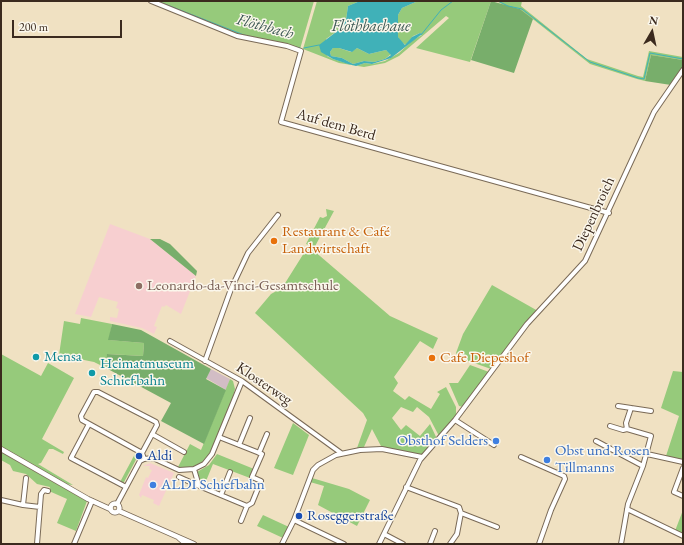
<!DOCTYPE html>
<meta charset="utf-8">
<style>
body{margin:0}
#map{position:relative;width:684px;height:545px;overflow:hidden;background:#f0e1c2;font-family:"EB Garamond",serif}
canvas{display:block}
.frame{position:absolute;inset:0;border:2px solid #3b2a1e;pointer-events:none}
.north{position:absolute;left:632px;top:12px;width:40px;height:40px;-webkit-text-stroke:3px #fbf7ec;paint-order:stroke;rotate:9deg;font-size:11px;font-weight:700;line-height:16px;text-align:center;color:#3b2a1e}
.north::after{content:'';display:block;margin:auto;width:14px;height:18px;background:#3b2a1e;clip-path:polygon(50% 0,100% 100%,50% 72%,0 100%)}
.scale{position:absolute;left:12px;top:20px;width:110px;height:18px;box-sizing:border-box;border:2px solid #3b2a1e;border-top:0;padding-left:5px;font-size:12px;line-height:14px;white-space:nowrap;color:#3b2a1e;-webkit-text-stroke:3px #fbf7ec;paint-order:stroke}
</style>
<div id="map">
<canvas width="684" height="545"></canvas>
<div class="frame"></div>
<div class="north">N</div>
<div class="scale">200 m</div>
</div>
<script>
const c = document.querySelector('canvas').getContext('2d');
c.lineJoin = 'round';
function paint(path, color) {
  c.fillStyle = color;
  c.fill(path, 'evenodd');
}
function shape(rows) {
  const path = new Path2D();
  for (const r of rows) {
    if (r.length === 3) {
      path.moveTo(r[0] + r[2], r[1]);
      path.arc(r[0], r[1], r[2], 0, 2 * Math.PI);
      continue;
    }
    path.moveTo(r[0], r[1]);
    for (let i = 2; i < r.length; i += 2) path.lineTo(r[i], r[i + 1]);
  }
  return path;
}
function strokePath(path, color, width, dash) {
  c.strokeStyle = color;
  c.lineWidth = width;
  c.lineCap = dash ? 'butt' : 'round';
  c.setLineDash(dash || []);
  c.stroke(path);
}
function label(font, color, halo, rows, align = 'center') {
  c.font = font + ' "EB Garamond",serif';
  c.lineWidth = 3;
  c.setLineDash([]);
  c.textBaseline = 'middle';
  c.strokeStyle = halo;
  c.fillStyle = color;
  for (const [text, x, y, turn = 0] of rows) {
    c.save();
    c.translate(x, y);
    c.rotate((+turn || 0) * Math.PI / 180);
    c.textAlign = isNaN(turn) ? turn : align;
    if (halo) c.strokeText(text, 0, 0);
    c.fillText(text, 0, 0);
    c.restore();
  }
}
paint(shape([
 [110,224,150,239,196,276,181,314,166,305,164,307,162,306,154,326,157,327,154,334,142,328,110,321,110,317,117,318,119,309,116,308,118,302,99,297,91,317,75,314],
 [150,463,174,473,159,506,153,503,154,500,142,495,141,498,139,495,146,477,148,478,152,470,149,469,150,466,143,466]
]), '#f7cfd0');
paint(shape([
 [211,369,230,379,226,390,206,378]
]), '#d2bdc5');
paint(shape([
 [154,1,314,1,300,49,244,37],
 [317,1,360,1,348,6,346,20,340,29,326,39,327,56,333,59,356,66,365,63,372,64,385,61,399,53,413,40,422,35,420,33,413,36,406,45,400,41,398,37,398,15,402,8,418,1,491,1,470,62,416,48,449,18,446,16,399,56,385,63,364,67,339,63,303,49],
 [496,1,522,1,521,6,587,59,638,76,643,77,649,51,683,57,683,60,651,55,645,81,637,79,590,64,520,9,506,6],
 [333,48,339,48,351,52,357,48,369,54,386,50,391,54,385,59,374,62,364,61,353,64,342,58,331,56,330,52],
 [326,209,334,211,313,250,390,316,438,338,433,349,420,341,394,377,398,383,393,391,405,400,409,396,431,409,440,394,437,392,446,387,456,407,456,417,439,436,429,417,417,407,413,412,401,407,392,418,401,430,406,425,420,436,430,424,437,439,422,455,382,448,372,429,364,447,357,448,367,420,363,413,255,313,271,294,282,288,309,245,306,244,320,217,323,218,327,216],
 [492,285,538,311,491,369,460,358,456,353,463,334],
 [81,318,112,324,109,340,144,343,143,356,108,354,106,368,94,362,59,355,64,321,80,324],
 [1,354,41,376,48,363,74,378,42,439,64,452,63,454,53,449,49,449,41,463,38,464,73,485,65,484,1,447],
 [470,365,489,372,463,407,459,406,449,383,458,383],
 [673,371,683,372,683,460,666,456,679,416,661,408],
 [230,379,233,381,235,389,233,397,209,456,199,465,191,467,178,467,190,444,201,450],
 [293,423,309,435,293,475,274,468],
 [1,452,87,501,76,531,57,523,67,499,49,491,50,487,37,484,26,474,13,471,10,465,1,460],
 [136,452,139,454,123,484,120,482],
 [217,454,254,469,250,478,213,464,204,486,202,485,197,472,209,465],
 [312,478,349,489,370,500,357,526,318,505,324,486,310,482],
 [683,510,683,535,675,531],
 [263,515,289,527,283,538,257,526]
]), '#96ca7b');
paint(shape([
 [491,1,520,9,533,19,514,73,471,60],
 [651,55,683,60,683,68,671,85,645,81],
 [150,239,160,239,170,244,197,271,196,276],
 [112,324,141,330,211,369,206,379,226,390,204,444,161,421,171,403,106,368,107,354,143,356,144,343,108,340]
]), '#78ae6b');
paint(shape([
 [360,1,418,1,402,8,398,15,398,37,405,45,412,37,420,33,422,34,391,58,372,64,365,63,356,66,348,64,333,59,321,52,319,45,340,29,346,20,348,6],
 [333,48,339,48,352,52,357,48,369,54,386,50,391,55,385,59,374,62,364,61,353,64,342,58,331,56,330,52]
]), '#40b1b8');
strokePath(shape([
 [157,1,244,35,300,48],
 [498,1,508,6,522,9,590,62,638,78,644,79,650,53,683,59],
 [421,35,441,10,453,1],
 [304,48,319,45]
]), '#40b1b8', 1);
const minor = shape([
 [151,1,237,36,287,46,301,51,281,122,609,213],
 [170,341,242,381,341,453],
 [205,361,231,289,248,253,278,215],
 [618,406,651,411],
 [631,408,626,423,627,429,651,436,643,466],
 [455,420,494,445],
 [89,424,71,458,126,487],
 [610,426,623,430,627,429],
 [152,434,184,452],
 [219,437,262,454,252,477,261,481,252,503,247,506],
 [596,441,643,466,628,504,621,544],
 [239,445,250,418],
 [142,453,82,420,81,416,94,392,98,392,156,422,157,425,142,453,144,459],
 [259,453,267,434],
 [647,454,683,462],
 [521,457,564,476,565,479,551,510,539,544],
 [683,468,674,492,683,496],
 [194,469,199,486,247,506,241,521],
 [179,477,199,486],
 [26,478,23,505,40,507],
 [406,487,459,507,461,513,497,527],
 [221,495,230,472],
 [1,500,23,505],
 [117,504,140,461,144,459,153,458,179,470,194,469,204,464,212,454,242,381],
 [627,509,683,536],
 [294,520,344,544],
 [384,534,403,544],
 [37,544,41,494,44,490,48,491],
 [74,544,92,501],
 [282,544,294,520,313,470,318,465,336,455,360,450,382,449,422,457],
 [379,544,420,460,455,420,527,324,585,261,654,112,683,70],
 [430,544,435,531],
 [450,544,457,534,461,513]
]);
const tertiary = shape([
 [1,449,88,499,110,509],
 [115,508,4.5],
 [119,511,194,544],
 [179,538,186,544]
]);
strokePath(minor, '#7a6a57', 6);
strokePath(tertiary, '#7a6a57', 6);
strokePath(minor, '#fff', 4);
strokePath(tertiary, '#fff', 4.5);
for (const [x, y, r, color] of [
 [274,241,4,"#e8710a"],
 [139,286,4,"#8d6e63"],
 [36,357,4,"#0f9aa8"],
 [432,358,4,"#e8710a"],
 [92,373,4,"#0f9aa8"],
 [496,441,4,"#3f7fe0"],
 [139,456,4,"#1a4fb4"],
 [547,460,4,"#3f7fe0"],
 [153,485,4,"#3f7fe0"],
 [299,516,4,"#1a4fb4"]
]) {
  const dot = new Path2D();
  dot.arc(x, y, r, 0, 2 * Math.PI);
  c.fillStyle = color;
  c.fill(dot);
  strokePath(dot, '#fbf7ec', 1.5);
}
label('15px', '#3b2a1e', '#fbf7ec', [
 ["Auf dem Berd",336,125,16],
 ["Diepenbroich",594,214,-65],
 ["Klosterweg",264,384,34]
]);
label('15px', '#c56008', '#fbf7ec', [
 ["Restaurant & Café",282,232],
 ["Landwirtschaft",282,249],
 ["Cafe Diepeshof",440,358]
], 'left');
label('15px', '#785e54', '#fbf7ec', [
 ["Leonardo-da-Vinci-Gesamtschule",147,286]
], 'left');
label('15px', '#0d838f', '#fbf7ec', [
 ["Mensa",44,357],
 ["Heimatmuseum",100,364],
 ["Schiefbahn",100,381]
], 'left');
label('15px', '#366cbe', '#fbf7ec', [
 ["Obsthof Selders",488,441,"right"],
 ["Obst und Rosen",555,451],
 ["Tillmanns",555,468],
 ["ALDI Schiefbahn",161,485]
], 'left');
label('15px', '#164399', '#fbf7ec', [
 ["Aldi",147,456],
 ["Roseggerstraße",307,516]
], 'left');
label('italic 16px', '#3d5954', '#fbf7ec', [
 ["Flöthbach",265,27,15],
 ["Flöthbachaue",371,27]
]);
</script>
